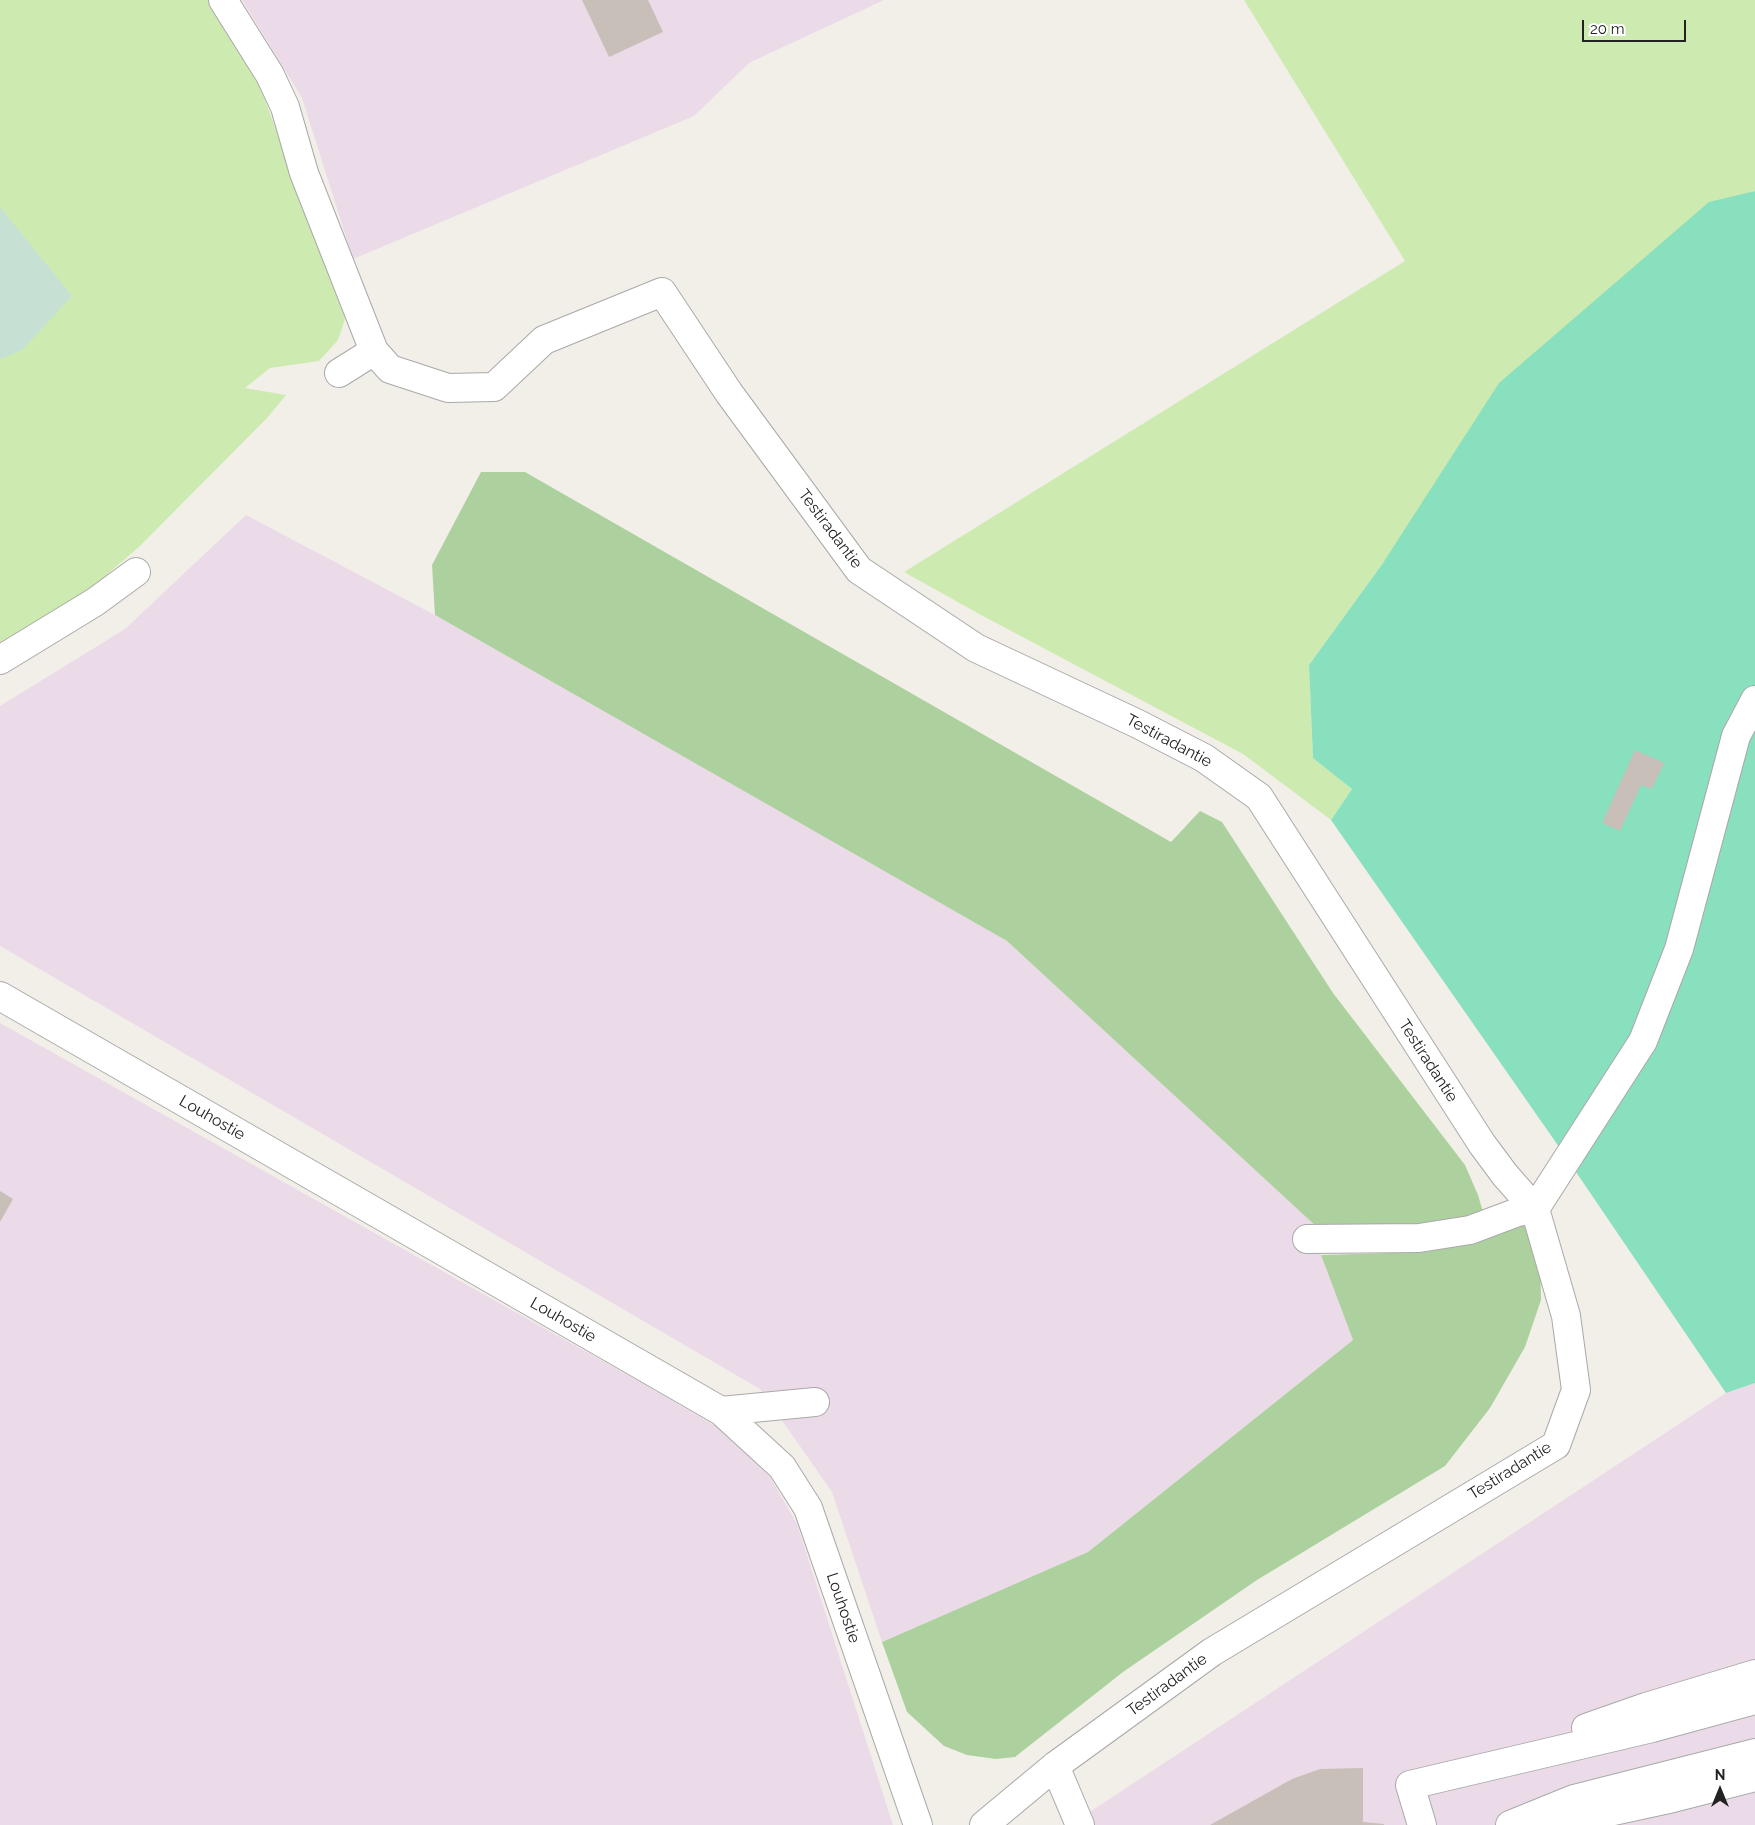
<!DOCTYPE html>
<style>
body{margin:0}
#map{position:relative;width:1755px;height:1825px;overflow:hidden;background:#f2efe9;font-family:Raleway,sans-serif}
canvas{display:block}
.north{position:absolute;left:1695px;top:1765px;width:50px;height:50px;-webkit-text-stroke:4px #fff;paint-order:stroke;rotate:0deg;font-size:14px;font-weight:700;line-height:20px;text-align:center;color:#222}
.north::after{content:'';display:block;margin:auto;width:18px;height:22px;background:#222;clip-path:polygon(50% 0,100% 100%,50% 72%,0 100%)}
.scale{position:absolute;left:1582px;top:20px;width:104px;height:22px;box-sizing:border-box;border:2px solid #222;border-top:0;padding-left:6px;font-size:15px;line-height:18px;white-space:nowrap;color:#222;-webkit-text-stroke:4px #fff;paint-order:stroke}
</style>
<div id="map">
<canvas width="1755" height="1825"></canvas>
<div class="north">N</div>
<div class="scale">20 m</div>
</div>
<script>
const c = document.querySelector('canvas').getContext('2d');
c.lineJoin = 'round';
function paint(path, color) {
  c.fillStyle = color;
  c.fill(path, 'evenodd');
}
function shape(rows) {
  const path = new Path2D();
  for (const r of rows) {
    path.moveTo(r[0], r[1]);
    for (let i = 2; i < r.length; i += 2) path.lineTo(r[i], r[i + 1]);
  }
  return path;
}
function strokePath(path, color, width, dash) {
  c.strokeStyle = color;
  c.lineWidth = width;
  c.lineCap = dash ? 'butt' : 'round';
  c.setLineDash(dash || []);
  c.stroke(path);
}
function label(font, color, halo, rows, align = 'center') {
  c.font = font + ' Raleway,sans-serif';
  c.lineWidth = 5;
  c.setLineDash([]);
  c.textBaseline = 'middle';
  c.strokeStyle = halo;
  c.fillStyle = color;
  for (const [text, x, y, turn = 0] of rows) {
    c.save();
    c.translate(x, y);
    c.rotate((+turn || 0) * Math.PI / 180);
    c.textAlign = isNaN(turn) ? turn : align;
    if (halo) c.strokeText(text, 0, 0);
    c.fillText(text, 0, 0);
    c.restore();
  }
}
paint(shape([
 [242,0,884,0,749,63,694,116,353,259,302,98],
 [246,515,435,615,1007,941,1319,1229,1321,1255,1353,1340,1088,1552,882,1642,832,1492,760,1389,0,946,0,706,125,629],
 [0,1023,642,1383,719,1428,770,1477,797,1524,893,1825,0,1825],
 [1755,1383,1755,1825,1070,1825,1726,1393]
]), '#ebdbe8');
paint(shape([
 [0,0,208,0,260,86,345,319,338,340,319,361,270,368,245,388,286,395,268,417,140,546,89,590,0,644],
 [1244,0,1755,0,1755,191,1709,203,1383,563,1309,665,1313,757,1352,789,1331,820,1243,754,981,615,904,572,1405,261]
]), '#cdebb0');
paint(shape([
 [481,472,525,472,1171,842,1200,811,1222,822,1333,993,1465,1165,1478,1195,1484,1215,1417,1227,1319,1229,1007,941,435,615,432,565],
 [1520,1223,1534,1230,1540,1251,1541,1300,1525,1347,1490,1408,1445,1466,1257,1580,1123,1672,1015,1757,996,1759,967,1755,944,1746,907,1712,882,1642,1088,1552,1353,1340,1321,1255,1425,1252,1476,1243]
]), '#add19e');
paint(shape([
 [0,207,72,296,22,350,0,359]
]), '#c6e0d4');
paint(shape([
 [1755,191,1755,1383,1726,1393,1557,1144,1331,820,1352,789,1313,758,1309,665,1383,563,1499,383,1709,202]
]), '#88e0be');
paint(shape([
 [582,0,648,0,663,32,609,57],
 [1635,750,1664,763,1652,789,1641,785,1620,831,1602,823],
 [0,1191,13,1199,0,1222],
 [1363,1768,1363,1822,1384,1824,1384,1825,1210,1825,1292,1779,1320,1769]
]), '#c7bfb8');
const minor = shape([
 [223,0,270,75,285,107,304,173,374,351,390,369,448,388,494,387,544,340,662,292,729,393,859,570,976,648,1138,724,1204,758,1259,797,1482,1144,1505,1175,1535,1209,1566,1316,1576,1390,1556,1445,1212,1652,1055,1766,984,1825],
 [339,373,374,351],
 [0,660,95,602,136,572],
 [0,996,721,1411,782,1467,808,1508,918,1825],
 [1307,1239,1419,1238,1470,1230,1518,1212,1535,1209,1643,1041,1679,949,1736,736,1755,700],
 [721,1411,815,1402],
 [1586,1728,1646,1707,1755,1674],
 [1055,1766,1080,1825],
 [1422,1825,1410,1785,1652,1728,1755,1700],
 [1510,1825,1574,1799,1755,1753],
 [1537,1825,1577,1819,1673,1798,1755,1777]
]);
strokePath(minor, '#a9a9a9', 30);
strokePath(minor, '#fff', 28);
label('16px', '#222', '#fff', [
 ["Testiradantie",830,529,53],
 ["Testiradantie",1169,741,28],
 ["Testiradantie",1428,1061,57],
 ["Louhostie",212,1118,30],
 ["Louhostie",563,1320,30],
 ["Testiradantie",1510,1471,-32],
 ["Louhostie",843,1608,71],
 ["Testiradantie",1167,1685,-36]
]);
</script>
